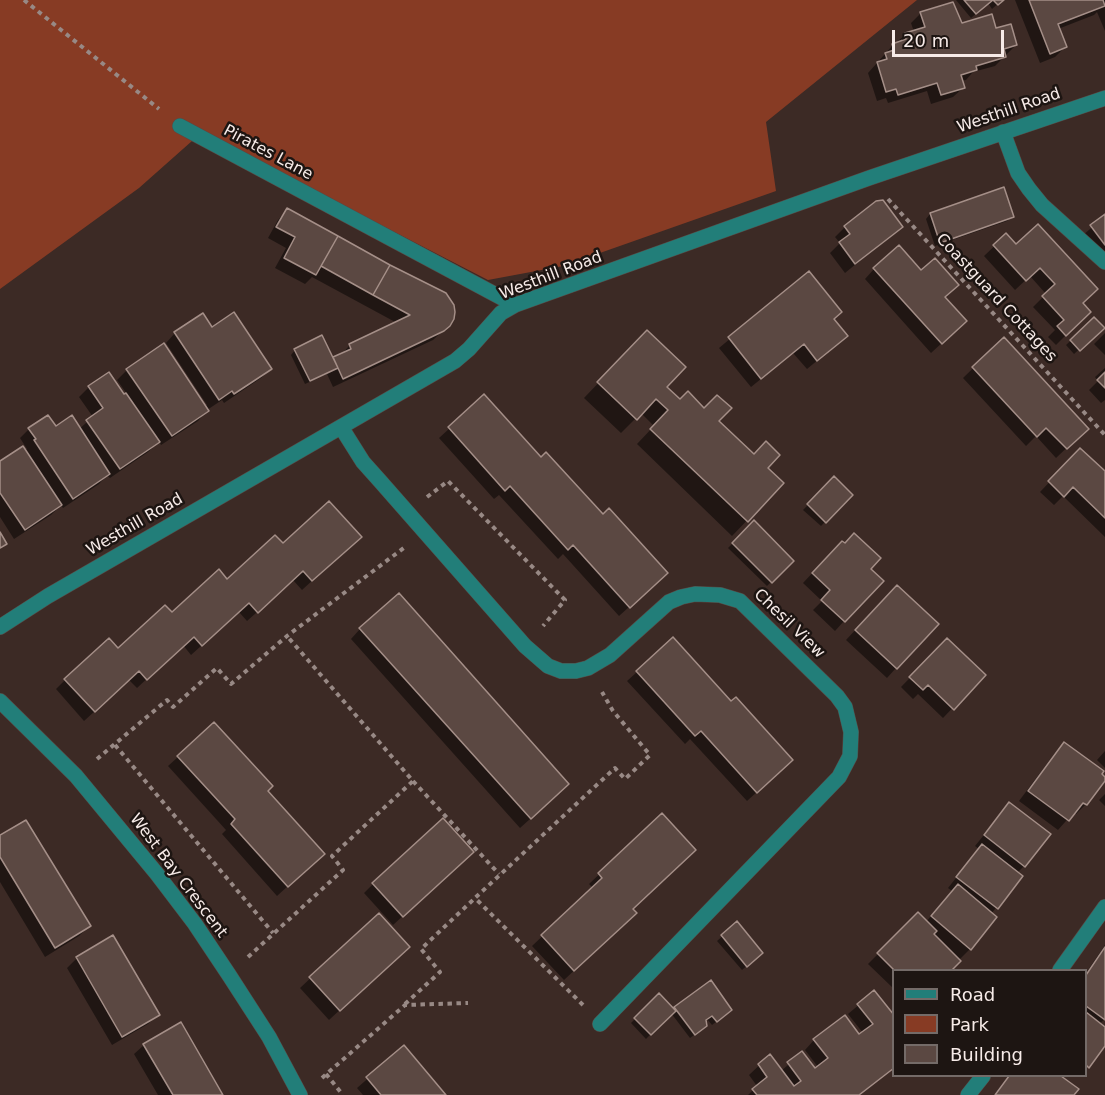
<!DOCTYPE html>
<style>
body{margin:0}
#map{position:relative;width:1105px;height:1095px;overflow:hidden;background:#3c2a25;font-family:"DejaVu Sans",sans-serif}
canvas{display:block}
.legend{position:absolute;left:892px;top:969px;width:195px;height:108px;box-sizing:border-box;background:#1d1512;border:2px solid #746b68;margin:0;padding:8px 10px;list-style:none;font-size:18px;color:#f7ebe8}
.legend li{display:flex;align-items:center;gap:12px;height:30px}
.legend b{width:30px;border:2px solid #746b68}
.scale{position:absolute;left:892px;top:30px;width:112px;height:27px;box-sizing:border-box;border:3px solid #f7ebe8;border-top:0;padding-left:8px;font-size:18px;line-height:21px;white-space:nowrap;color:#f7ebe8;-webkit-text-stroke:4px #1d1512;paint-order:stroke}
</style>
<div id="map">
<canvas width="1105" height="1095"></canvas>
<ul class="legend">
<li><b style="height:8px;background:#227e79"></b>Road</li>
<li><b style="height:16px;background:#873b24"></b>Park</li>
<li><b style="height:16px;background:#5b4842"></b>Building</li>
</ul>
<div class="scale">20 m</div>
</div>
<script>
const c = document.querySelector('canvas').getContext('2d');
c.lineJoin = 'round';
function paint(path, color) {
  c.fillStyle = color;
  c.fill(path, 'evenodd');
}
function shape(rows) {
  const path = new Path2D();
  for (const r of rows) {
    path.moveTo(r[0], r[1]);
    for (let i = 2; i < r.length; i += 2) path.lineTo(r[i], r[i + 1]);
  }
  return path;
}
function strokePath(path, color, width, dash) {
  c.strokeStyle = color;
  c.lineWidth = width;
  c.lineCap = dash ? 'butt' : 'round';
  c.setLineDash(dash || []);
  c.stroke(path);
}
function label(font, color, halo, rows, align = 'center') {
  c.font = font + ' "DejaVu Sans",sans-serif';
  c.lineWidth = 5;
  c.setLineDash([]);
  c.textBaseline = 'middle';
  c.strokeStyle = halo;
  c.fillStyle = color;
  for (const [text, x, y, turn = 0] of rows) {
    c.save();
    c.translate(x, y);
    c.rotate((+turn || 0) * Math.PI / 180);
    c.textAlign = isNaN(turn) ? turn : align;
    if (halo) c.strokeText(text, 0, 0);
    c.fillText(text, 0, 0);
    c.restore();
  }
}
paint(shape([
 [0,0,917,0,766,122,776,191,563,266,488,280,201,133,139,188,0,289]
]), '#873b24');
paint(shape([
 [956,0,1002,0,992,9,988,3,971,18],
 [1015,0,1105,0,1105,31,1097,12,1094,15,1058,29,1065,47,1055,57,1040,63],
 [921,13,961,25,995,30,1016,45,995,66,973,72,966,80,961,81,963,88,953,97,931,104,927,91,888,103,886,98,877,101,868,73,893,45,905,35,914,32,911,23],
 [287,210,449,325,433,340,333,387,327,374,305,384,291,355,295,350,332,360,340,356,350,345,397,323,312,277,305,284,275,268,286,248,268,238,278,220],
 [930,214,1012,217,1007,221,935,246,926,219],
 [1105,216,1105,260,1082,236],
 [845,227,901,227,845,273,830,253,840,243,835,237],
 [1006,235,1089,312,1056,345,1048,337,1055,330,1033,307,1046,294,1030,276,1015,290,984,256],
 [874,269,944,297,956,330,931,353,865,279],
 [809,273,836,345,807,369,793,353,751,387,719,348],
 [1094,319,1103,328,1074,354,1066,345],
 [212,329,271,369,261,378,224,403,222,400,207,410,198,421,161,445,159,441,148,452,110,478,107,475,99,484,63,508,61,505,51,515,14,539,0,517,0,463,27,449,20,438,29,429,79,429,93,417,79,397,89,387,123,396,127,394,117,380,127,370,204,407,207,405,166,343,175,333],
 [647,332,665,387,680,401,704,410,782,484,732,536,637,444,654,426,641,413,621,433,584,398],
 [1105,333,1105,355,1094,344],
 [1003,339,1077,438,1056,458,1036,436,1026,446,963,378],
 [1105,368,1105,400,1101,403,1089,390,1098,381,1095,377],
 [484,397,657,582,619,616,563,554,558,559,499,495,494,499,439,438],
 [1080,450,1105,473,1105,537,1063,496,1054,505,1040,492],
 [834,478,851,495,821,526,803,510],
 [754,522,792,561,767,586,728,548],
 [283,545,350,546,302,590,293,580,247,621,239,612,191,655,183,645,137,688,129,680,84,721,56,689,65,680,118,650],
 [832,552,869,569,844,621,835,631,813,610,822,601,803,583],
 [887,596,896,668,887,678,846,640],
 [360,629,558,794,520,828,351,639],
 [947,640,984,675,943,718,918,694,913,699,901,687],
 [637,672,782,769,747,801,690,739,685,744,627,681],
 [1064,743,1105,778,1086,804,1076,814,1073,813,1058,830,1019,801,1055,753],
 [1105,751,1105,768,1097,760],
 [178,757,266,791,313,863,277,896,222,834,226,830,168,766],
 [1105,794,1105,806,1099,800],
 [1009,804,1024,866,1017,873,1021,876,991,914,970,949,949,970,894,970,894,989,868,964,918,914,926,922,952,891,948,888,979,849,975,846],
 [662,815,625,923,564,980,532,946,593,888,589,884],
 [0,837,89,926,79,936,45,957,0,882],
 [462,862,393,925,364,893,373,884],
 [378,915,398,956,329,1020,300,988],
 [737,923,757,957,742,970,717,941],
 [1105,945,1105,1019,1099,1024,1105,1029,1105,1044,1086,1069,1086,973],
 [77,958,158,1014,148,1024,112,1045,67,968],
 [874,992,894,1018,894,1068,859,1095,748,1095,757,1086,749,1075,769,1056,781,1071,802,1053,815,1070,818,1067,805,1050,814,1040,859,1036,863,1033,848,1014],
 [659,995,674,1010,675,1008,726,1014,712,1025,707,1019,701,1030,690,1038,671,1013,646,1039,631,1023],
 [144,1045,222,1095,158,1095,134,1054],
 [404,1047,444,1095,363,1095,357,1088],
 [1008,1076,1059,1076,1077,1089,1072,1095,994,1095]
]), '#0007');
const building = shape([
 [964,0,1004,0,998,5,993,0,976,14,964,0],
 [1029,0,1103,0,1105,6,1058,24,1067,47,1050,54,1029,0],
 [953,2,962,23,992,14,996,28,1011,24,1017,45,1004,49,1006,57,976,66,977,70,961,75,965,88,941,95,937,83,898,95,896,89,886,92,877,62,887,59,885,53,894,50,892,44,906,39,905,33,925,27,920,12,953,2],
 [1004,187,1014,217,940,243,930,213,1004,187],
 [883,200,903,227,855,264,839,242,850,234,844,226,876,201,883,200],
 [287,208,338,236,316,275,284,258,295,237,276,227,287,208],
 [1105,214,1105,245,1090,225,1105,214],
 [1038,224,1098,289,1083,303,1091,312,1066,336,1057,326,1064,320,1042,296,1055,284,1040,268,1026,281,993,245,1006,233,1016,244,1038,224],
 [338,236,390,265,373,295,321,266,338,236],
 [899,245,921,270,935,258,959,285,945,297,967,321,942,344,873,268,899,245],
 [390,265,446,293,454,305,455,312,454,319,450,326,444,331,343,379,333,357,351,349,349,344,410,315,373,295,390,265],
 [809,271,842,312,834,319,848,336,817,361,804,344,761,379,728,337,809,271],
 [234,312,272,369,234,394,232,391,219,400,174,332,203,313,212,327,234,312],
 [1094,317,1105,328,1080,351,1070,340,1094,317],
 [647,330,686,367,667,387,680,399,688,391,704,408,717,395,732,408,719,421,754,454,766,441,780,455,768,468,784,483,748,522,650,429,668,410,656,399,637,420,597,382,647,330],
 [322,335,338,368,310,381,294,349,322,335],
 [1004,337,1089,429,1067,449,1046,428,1037,437,972,367,1004,337],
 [164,343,209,411,172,436,126,369,164,343],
 [109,372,124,394,126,393,160,442,120,469,86,420,103,408,88,386,109,372],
 [1105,372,1105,388,1097,380,1105,372],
 [484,394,541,457,546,452,603,514,609,508,668,573,630,608,573,545,568,550,510,486,505,491,448,427,484,394],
 [48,415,56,426,72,415,110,474,73,499,34,440,36,439,28,428,48,415],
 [23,446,62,505,25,530,0,493,0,461,23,446],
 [1080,448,1105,471,1105,518,1073,487,1064,497,1048,481,1080,448],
 [834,476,853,495,826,523,807,504,834,476],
 [329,501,362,537,312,581,303,571,258,613,249,603,202,646,194,637,147,680,139,671,95,712,64,679,109,638,118,648,165,605,172,612,219,569,227,579,275,535,283,543,329,501],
 [754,520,794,561,772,583,732,543,754,520],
 [0,532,7,544,0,548,0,532],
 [854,533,881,558,871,569,884,581,845,622,821,600,830,590,812,573,842,541,845,543,854,533],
 [897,585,939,624,897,669,855,630,897,585],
 [399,593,569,784,531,819,359,628,399,593],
 [673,637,731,701,736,697,793,760,757,793,701,731,695,736,636,671,673,637],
 [947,638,986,675,954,710,928,685,923,690,909,677,947,638],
 [214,722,273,786,268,791,325,854,288,887,231,824,235,819,177,756,214,722],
 [1064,742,1104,771,1102,774,1105,777,1105,781,1087,805,1083,803,1069,821,1028,791,1064,742],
 [1009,802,1051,834,1025,867,984,835,1009,802],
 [662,813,696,850,633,909,637,913,574,971,541,935,602,878,598,873,662,813],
 [443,818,474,852,403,917,372,883,443,818],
 [26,820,91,926,55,948,0,857,0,835,26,820],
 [982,844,1023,876,998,909,956,877,982,844],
 [958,884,997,917,971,950,931,916,958,884],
 [918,912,937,931,934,934,961,961,952,970,894,970,877,953,918,912],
 [379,913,410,947,340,1011,309,977,379,913],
 [737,921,763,953,747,967,721,935,737,921],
 [113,935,160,1015,122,1037,76,957,113,935],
 [1105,947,1105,1020,1086,1006,1086,975,1105,947],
 [711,980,732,1010,717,1022,712,1016,706,1020,707,1026,695,1035,674,1007,711,980],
 [874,990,894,1015,894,1068,859,1095,757,1095,752,1089,767,1077,758,1064,770,1054,794,1086,801,1081,787,1062,802,1051,815,1068,828,1058,813,1039,845,1015,859,1034,873,1024,857,1004,874,990],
 [659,993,676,1011,651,1035,634,1018,659,993],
 [1086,1012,1105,1027,1105,1046,1089,1068,1086,1065,1086,1012],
 [181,1022,223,1095,173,1095,143,1044,181,1022],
 [404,1045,446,1095,381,1095,366,1077,404,1045],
 [1009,1076,1061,1076,1079,1089,1074,1095,995,1095,1009,1076]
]);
paint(building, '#5b4842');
strokePath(building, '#a58f88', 1.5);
const minor = shape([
 [180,126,515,305],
 [1003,132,1018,173,1029,189,1042,205,1105,262],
 [341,427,363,462,380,481,525,646,548,666,561,671,576,671,588,668,610,655,669,602,681,597,695,594,720,595,740,601,837,696,845,707,851,732,850,756,839,777,600,1024],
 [0,627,48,596,455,361,469,349,501,313,515,305,869,178,1105,98],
 [0,701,76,776,157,874,195,924,229,975,269,1037,300,1095],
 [1060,970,1105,907],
 [968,1095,983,1076]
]);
strokePath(minor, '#5a4944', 16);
strokePath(shape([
 [24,0,159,109],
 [888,199,1105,435],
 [427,497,448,481,565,600,543,626],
 [115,745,273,933],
 [97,759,167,700,173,707,217,668,231,684,287,636,405,547],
 [413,781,499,874],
 [248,957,343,870,332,856,413,781,287,636],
 [405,1004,440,972,421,949,475,898],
 [583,1005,475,898,615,768,625,779,650,755,613,711,602,692],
 [326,1074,343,1095],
 [322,1078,405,1005,468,1003]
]), '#988985', 4, [4.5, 4.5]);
strokePath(minor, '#227e79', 15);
label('16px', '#f7ebe8', '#1d1512', [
 ["Westhill Road",1009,111,-19],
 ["Pirates Lane",268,153,28],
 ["Westhill Road",551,276,-21],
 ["Coastguard Cottages",996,298,47],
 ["Westhill Road",135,525,-30],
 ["Chesil View",789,624,44],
 ["West Bay Crescent",178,876,53]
]);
</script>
